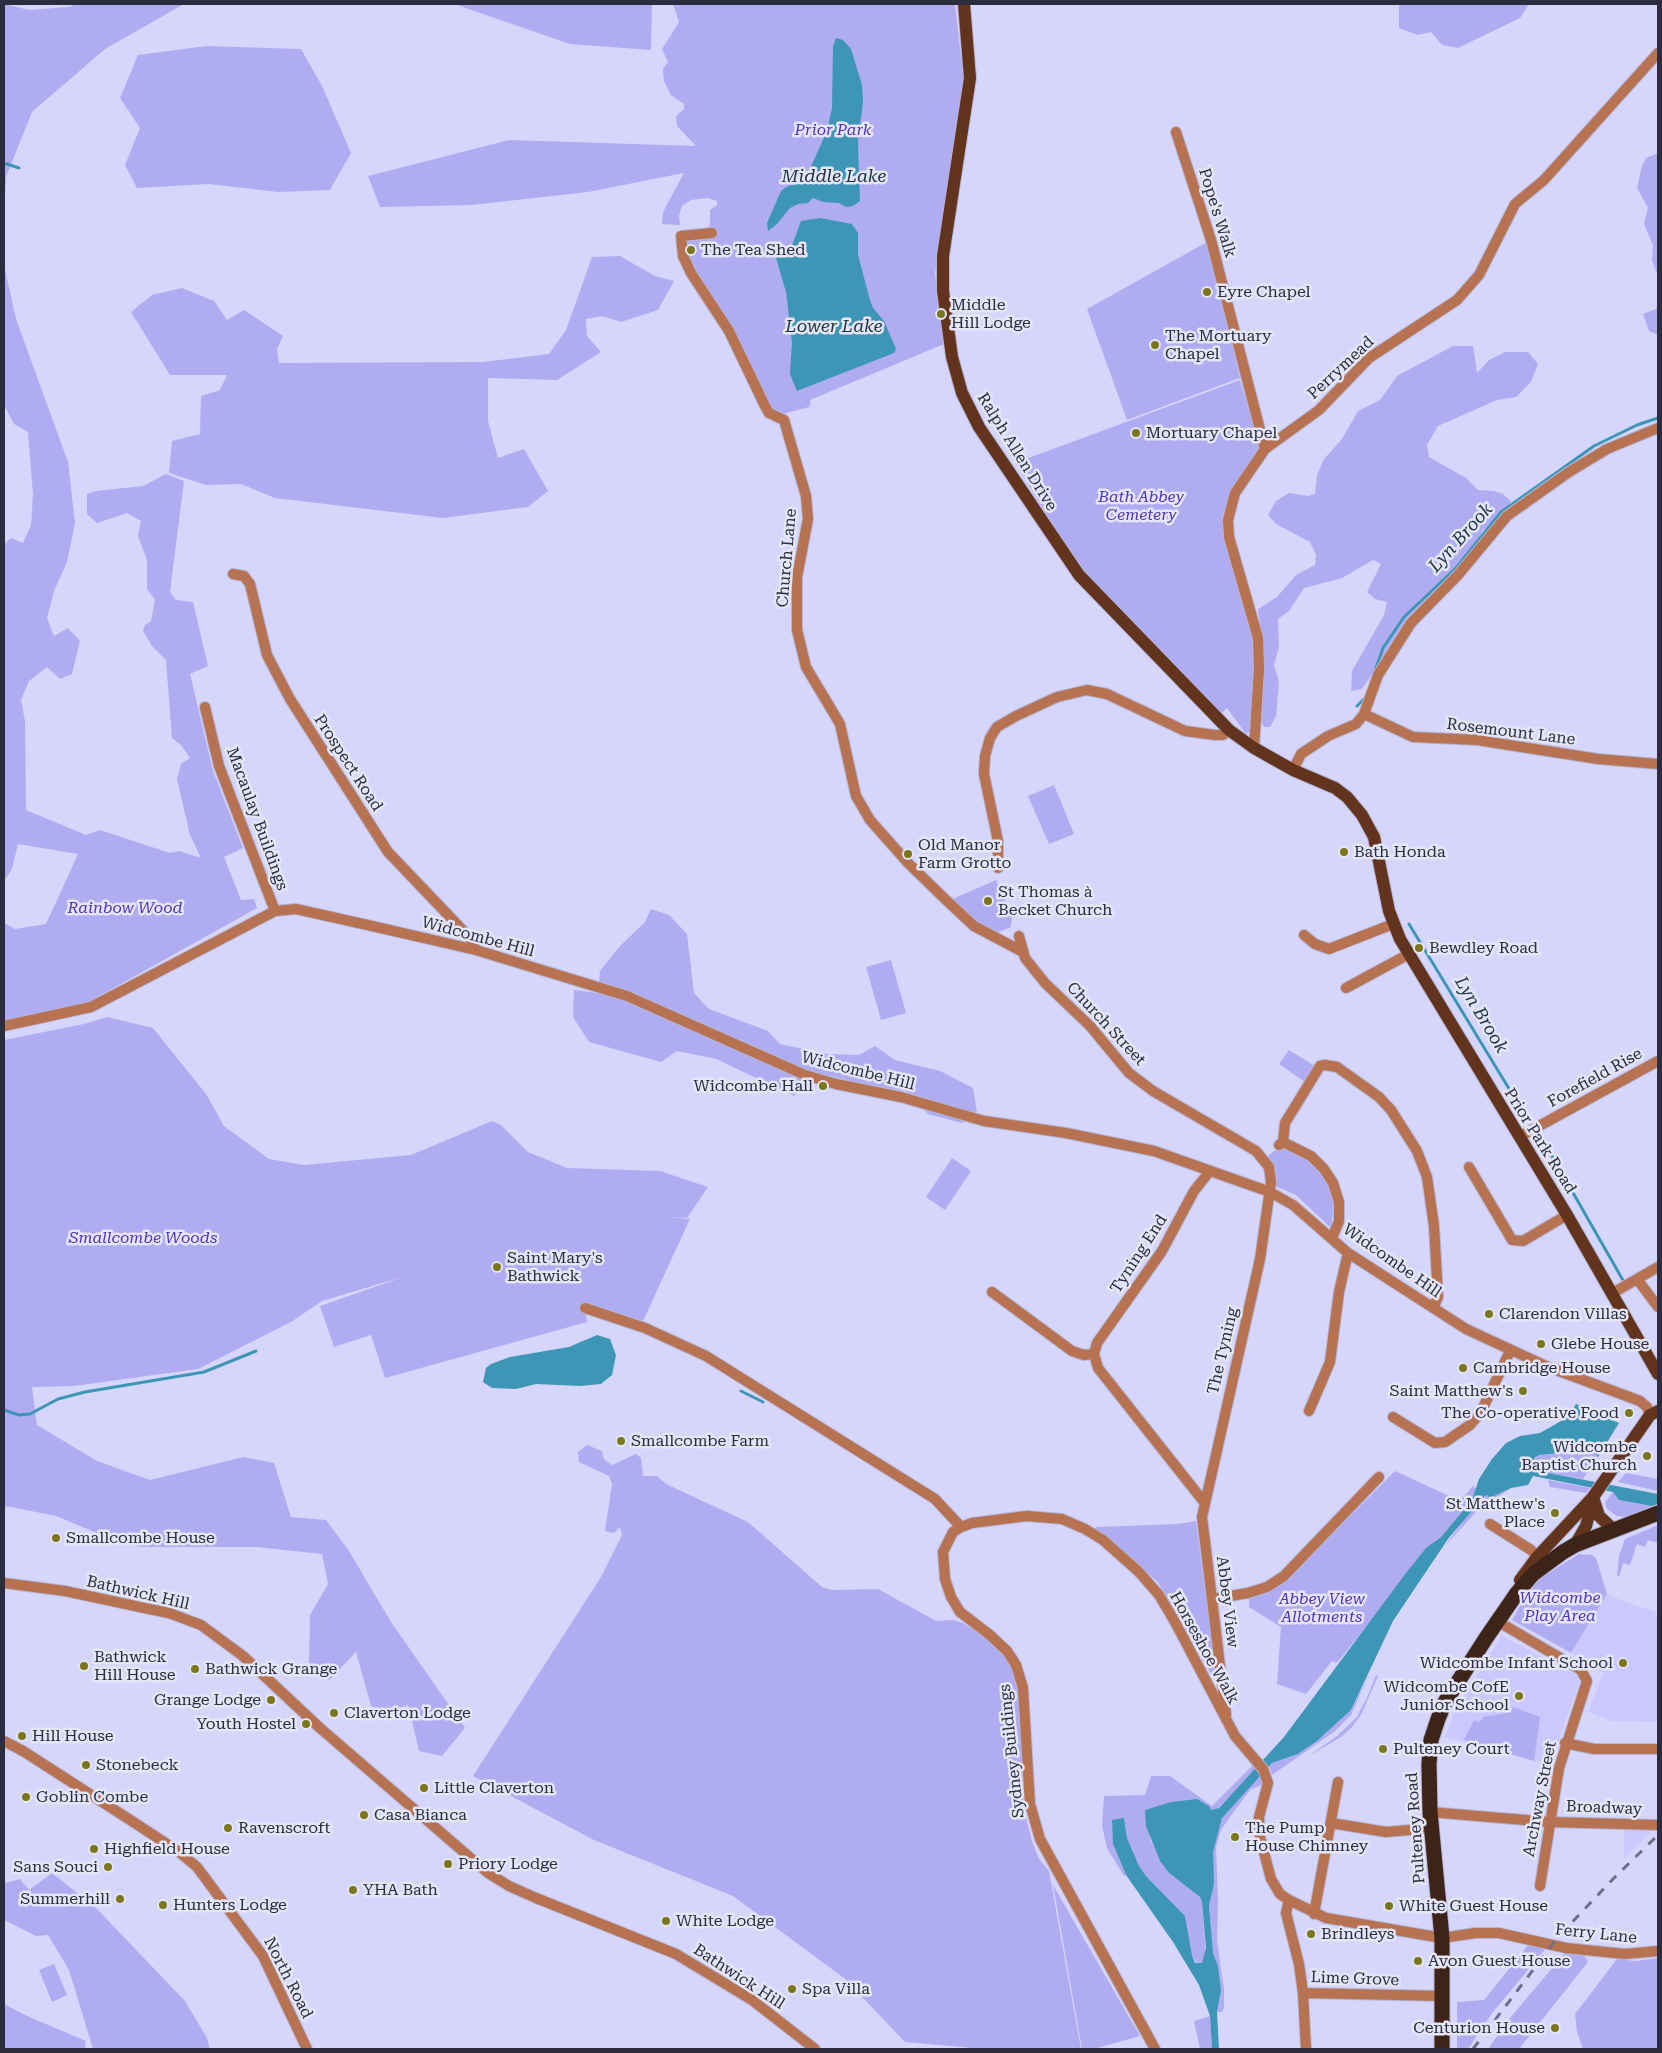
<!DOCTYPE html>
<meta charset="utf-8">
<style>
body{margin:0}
#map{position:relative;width:1662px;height:2053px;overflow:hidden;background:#d6d6fc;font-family:"Roboto Serif",serif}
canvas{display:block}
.frame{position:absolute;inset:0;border:5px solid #2c2c3e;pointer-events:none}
</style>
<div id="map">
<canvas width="1662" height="2053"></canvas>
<div class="frame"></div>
</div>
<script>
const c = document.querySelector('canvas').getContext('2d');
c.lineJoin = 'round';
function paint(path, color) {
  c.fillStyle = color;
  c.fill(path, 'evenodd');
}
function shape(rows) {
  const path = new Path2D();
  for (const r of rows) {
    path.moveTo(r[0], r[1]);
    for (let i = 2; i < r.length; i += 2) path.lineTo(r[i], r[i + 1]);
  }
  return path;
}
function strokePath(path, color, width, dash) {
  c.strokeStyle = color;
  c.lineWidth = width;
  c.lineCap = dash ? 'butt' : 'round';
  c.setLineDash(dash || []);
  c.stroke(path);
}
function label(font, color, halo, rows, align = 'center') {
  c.font = font + ' "Roboto Serif",serif';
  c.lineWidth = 5;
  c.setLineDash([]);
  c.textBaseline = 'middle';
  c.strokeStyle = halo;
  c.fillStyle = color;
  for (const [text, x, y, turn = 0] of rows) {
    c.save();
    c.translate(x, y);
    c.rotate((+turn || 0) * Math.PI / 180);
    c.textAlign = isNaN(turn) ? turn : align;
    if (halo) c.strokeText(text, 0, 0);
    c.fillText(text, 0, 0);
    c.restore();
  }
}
paint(shape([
 [1607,1595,1658,1613,1658,1722,1611,1721,1588,1712,1603,1673,1571,1653],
 [1502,1636,1578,1676,1580,1680,1550,1765,1445,1737,1454,1713],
 [1624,1830,1652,1831,1624,1859]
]), '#cac8fe');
paint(shape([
 [4,4,29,10,68,7,76,4,184,4,105,49,32,112,6,177,4,210],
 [454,4,652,4,651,50,570,44],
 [673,4,955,4,965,92,935,274,944,344,810,400,811,404,809,407,775,416,690,270,683,241,703,240,710,224,710,210,717,205,717,201,708,198,691,200,682,206,679,216,680,225,662,224,663,212,684,173,588,192,472,205,380,207,368,176,509,140,696,146,677,126,676,116,684,109,684,104,671,95,664,81,663,69,668,62,662,49,679,22],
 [1399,4,1529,4,1520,18,1458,48,1442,45,1431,32,1418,35,1399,28],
 [206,46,301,49,322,86,351,153,330,190,278,192,209,184,137,188,125,165,140,128,120,98,138,55],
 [1658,153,1658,276,1652,260,1653,245,1644,224,1648,208,1637,188,1642,166,1646,158],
 [1207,242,1240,378,1127,420,1087,309],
 [620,256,655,276,674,281,658,310,621,322,602,316,586,319,587,336,601,352,557,380,488,378,488,421,498,458,524,449,548,491,528,507,443,518,275,498,241,484,206,485,169,473,172,441,200,434,201,396,220,390,227,375,170,375,131,312,152,295,182,288,214,301,227,320,244,310,283,336,277,349,279,363,483,362,549,354,566,330,592,257],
 [4,265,16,319,68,462,75,523,67,562,54,591,47,618,54,636,68,628,80,641,72,674,60,679,47,667,29,681,21,700,25,721,26,810,86,835,100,830,170,853,179,851,201,858,190,835,177,779,181,764,190,758,181,745,172,738,166,660,152,646,143,631,145,625,151,621,155,600,147,589,147,560,138,536,141,521,127,513,97,523,87,514,87,494,96,491,143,486,166,474,184,481,170,592,176,600,193,602,208,666,190,674,213,771,243,848,224,857,241,900,254,899,257,908,85,1004,4,1023,4,923,15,929,46,924,78,854,18,844,12,869,4,881,4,544,11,538,23,543,31,525,33,495,28,432,14,424,4,405],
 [1658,303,1658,335,1649,331,1643,314,1656,309],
 [1453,346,1473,346,1477,373,1489,360,1505,352,1528,352,1538,364,1531,382,1516,397,1497,400,1438,426,1427,445,1429,457,1466,478,1478,490,1494,491,1503,494,1511,501,1506,513,1483,530,1471,553,1386,653,1362,689,1351,691,1352,671,1384,615,1387,602,1375,599,1367,592,1381,564,1373,560,1342,578,1304,588,1289,611,1278,619,1279,647,1274,665,1279,682,1276,716,1270,727,1264,727,1261,721,1263,650,1258,609,1277,597,1296,575,1315,565,1316,555,1310,542,1276,524,1268,515,1276,501,1289,493,1308,496,1315,494,1317,475,1324,459,1342,439,1358,411,1380,400,1397,376],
 [1240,380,1260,444,1258,449,1260,453,1225,512,1252,638,1254,669,1250,731,1246,734,1227,708,1221,714,1077,564,1015,463],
 [1054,785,1074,834,1049,844,1028,796],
 [996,880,1012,916,1011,927,994,934,978,924,950,900],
 [651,909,669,915,687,934,694,993,709,1009,768,1031,780,1044,827,1054,859,1055,875,1046,895,1060,940,1071,973,1088,977,1111,962,1123,928,1114,906,1091,855,1083,835,1077,809,1075,794,1096,716,1059,677,1051,661,1062,589,1042,573,1017,574,990,598,993,600,971,619,947,645,922],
 [891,960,906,1013,881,1020,866,967],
 [107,1017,153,1028,206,1094,224,1126,269,1159,304,1165,411,1155,492,1121,501,1125,528,1152,567,1168,660,1171,708,1187,687,1218,667,1217,690,1219,643,1321,588,1304,585,1308,587,1322,385,1378,371,1335,334,1347,320,1306,406,1276,322,1301,291,1322,198,1369,74,1386,32,1387,37,1425,97,1461,150,1480,243,1457,274,1463,291,1517,326,1520,349,1551,391,1622,465,1728,442,1756,419,1751,408,1705,384,1713,371,1706,356,1652,329,1680,309,1666,310,1615,328,1584,322,1554,256,1547,140,1547,116,1541,56,1516,6,1506,4,1512,4,1040,84,1024],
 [1289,1050,1315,1066,1305,1082,1279,1064],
 [1279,1147,1310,1160,1326,1180,1332,1191,1334,1203,1331,1228,1296,1195,1275,1186,1274,1169,1268,1156],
 [952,1158,971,1171,945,1210,926,1197],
 [587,1445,602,1451,604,1459,612,1465,636,1454,641,1458,643,1476,657,1476,666,1484,748,1522,822,1587,831,1590,878,1589,936,1621,953,1620,963,1623,982,1635,1001,1653,1012,1667,1018,1688,1024,1810,1032,1841,1039,1859,1049,1871,1081,2049,984,2049,905,2042,844,1978,733,1896,594,1840,473,1776,601,1577,622,1535,620,1527,614,1533,605,1531,612,1484,609,1476,579,1462,578,1452],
 [1592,1450,1598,1457,1583,1479,1533,1470,1534,1458,1539,1455],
 [1395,1471,1460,1501,1473,1486,1477,1490,1471,1502,1441,1537,1435,1541,1337,1663,1332,1661,1306,1694,1277,1684,1281,1627,1249,1607,1249,1597,1294,1572],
 [1626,1473,1658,1479,1658,1491,1618,1482],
 [1548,1480,1590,1488,1586,1493,1550,1487],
 [1511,1488,1476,1512,1444,1547,1480,1499,1487,1495,1490,1498],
 [1613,1492,1619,1500,1652,1506,1627,1517,1617,1516,1607,1509,1605,1502],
 [1196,1521,1217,1678,1215,1681,1158,1582,1094,1529,1097,1527,1178,1524],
 [1658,1525,1658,1543,1648,1540,1645,1547,1637,1544,1630,1565,1623,1563,1619,1577,1617,1575,1619,1556,1625,1539],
 [1579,1554,1592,1555,1596,1558,1607,1594,1571,1653,1512,1620,1524,1599,1539,1579],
 [1369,1675,1351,1715,1334,1732,1272,1775,1269,1767,1272,1763,1298,1754,1317,1741,1351,1710],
 [1376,1675,1378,1676,1361,1715,1352,1727,1341,1737,1307,1757,1337,1736,1356,1718,1367,1698],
 [1513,1707,1540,1717,1534,1761,1464,1740,1474,1720,1480,1722,1483,1717,1511,1712],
 [1253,1765,1257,1769,1216,1810,1211,1810,1203,1803,1145,1810,1151,1841,1169,1873,1200,1897,1202,1902,1206,1956,1202,1963,1197,1964,1192,1955,1185,1916,1146,1876,1139,1866,1127,1838,1124,1818,1113,1844,1126,1875,1124,1876,1107,1848,1102,1826,1104,1796,1145,1795,1151,1776,1170,1776,1212,1806],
 [1261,1775,1262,1785,1251,1789,1235,1810,1221,1830,1216,1847,1218,1902,1217,1941,1224,1989,1224,2008,1222,2012,1217,2012,1221,1990,1218,1966,1213,1959,1209,1905,1213,1852,1220,1821,1225,1812],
 [52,1873,97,1909,185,2001,207,2038,210,2049,93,2049,69,1970,48,1935,36,1936,4,1920,5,1883,20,1879,29,1890],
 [1053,1885,1140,2036,1094,2049,1082,2049],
 [1529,1944,1547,1947,1493,2012,1468,2049,1457,2049,1457,2002,1484,2000],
 [1564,1954,1584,1955,1588,1962,1519,2049,1488,2049,1510,2018],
 [1658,1958,1658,2049,1583,2049,1577,2032,1575,2014,1617,1959,1636,1961],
 [54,1964,67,1995,52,2002,39,1970],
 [4,2004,27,2016,86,2041,85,2049,4,2049],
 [1210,2016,1212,2049,1200,2049,1194,2021]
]), '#b0acf2');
paint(shape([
 [836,38,843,40,851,49,862,85,863,102,858,142,860,201,853,206,846,207,839,203,823,202,813,198,808,203,798,204,790,208,777,224,768,231,767,223,781,191,788,186,804,182,827,131,832,108,833,46],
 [820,218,852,224,858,233,858,255,870,300,873,308,884,321,896,349,894,353,797,391,790,374,792,342,786,292,776,258,791,248,801,221],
 [597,1335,610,1339,616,1355,612,1375,601,1384,580,1386,536,1384,516,1389,492,1388,483,1382,486,1368,491,1364,510,1357,569,1347],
 [1576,1404,1619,1423,1598,1457,1592,1450,1539,1455,1534,1458,1533,1470,1658,1494,1658,1504,1652,1506,1619,1500,1613,1492,1533,1476,1528,1485,1511,1488,1490,1498,1487,1495,1480,1499,1477,1505,1448,1539,1393,1621,1351,1710,1317,1741,1298,1754,1272,1763,1222,1818,1213,1852,1214,1884,1209,1905,1213,1953,1218,1966,1221,1990,1217,2012,1219,2049,1212,2049,1210,2016,1199,1985,1173,1942,1126,1875,1113,1844,1112,1820,1124,1818,1127,1838,1139,1866,1146,1876,1185,1916,1192,1955,1195,1963,1202,1963,1206,1948,1202,1902,1200,1897,1169,1873,1160,1861,1146,1826,1145,1810,1171,1802,1197,1799,1209,1806,1211,1810,1219,1808,1284,1737,1406,1573,1426,1548,1441,1537,1472,1500,1479,1479,1492,1459,1506,1443,1520,1436,1540,1433,1568,1417]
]), '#3e96b6');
strokePath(shape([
 [4,163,19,168],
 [1375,671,1383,648,1404,617,1456,568,1501,512,1594,446,1637,425,1658,418],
 [1357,706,1365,698],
 [1409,924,1528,1120],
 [1548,1149,1624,1282],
 [741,1391,763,1402],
 [4,1410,19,1415,30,1414,58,1399,85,1392,204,1372,256,1351]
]), '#3e96b6', 3);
const minor = shape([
 [1176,132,1211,240,1265,449],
 [712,233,681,236,683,256,691,273,729,331,765,406,769,413,784,420,806,496,808,519,797,577,797,630,806,667,840,724,856,796,870,820,908,863,945,899,974,926,1021,951],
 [233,574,244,576,250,584,267,655,290,699,388,852,472,940,476,950],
 [205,707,219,766,275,911],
 [1364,714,1413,737,1477,740,1598,759,1658,764],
 [1254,748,1259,669,1258,638,1229,537,1228,520,1235,493,1265,449,1319,410,1369,358,1457,300,1479,275,1515,204,1544,180,1658,53],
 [1293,770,1301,754,1328,736,1356,724,1364,714,1378,675,1411,623,1458,575,1507,516,1569,472,1607,449,1658,428],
 [998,868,998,841,984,774,985,756,990,738,997,727,1016,716,1057,697,1087,690,1107,694,1185,731,1215,735,1223,735,1229,730],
 [1304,935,1315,944,1329,949,1393,924],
 [1019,936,1025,958,1045,983,1090,1026,1129,1073,1153,1091,1256,1151,1269,1167,1271,1182,1260,1259,1202,1517,1226,1715],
 [1346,988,1409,954],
 [4,1026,91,1007,275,911,296,909,372,926,476,950,627,996,805,1075,836,1084,901,1097,984,1121,1066,1133,1154,1151,1270,1192,1293,1205,1348,1253,1466,1329,1548,1367,1640,1401,1647,1407,1650,1415],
 [1519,1137,1658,1061],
 [1283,1142,1285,1123,1320,1066,1325,1065,1337,1067,1379,1097,1391,1110,1417,1151,1427,1177,1434,1226,1438,1297,1433,1308],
 [1279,1145,1283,1142,1311,1156,1324,1169,1333,1183,1339,1202,1339,1221,1332,1238],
 [1469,1167,1512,1240,1523,1241,1567,1215],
 [1637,1279,1658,1307],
 [992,1292,1072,1351,1084,1355,1094,1354],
 [1611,1294,1658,1267],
 [585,1308,645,1328,706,1356,935,1499,961,1527],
 [1309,1411,1330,1362,1339,1292,1348,1253],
 [1393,1417,1435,1443,1445,1442,1470,1425,1481,1412,1510,1351],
 [1204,1502,1098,1368,1094,1354,1097,1343,1162,1251,1194,1191,1210,1171],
 [1490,1524,1531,1550,1541,1561],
 [4,1583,65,1591,149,1609,169,1613,201,1625,243,1656,320,1728,488,1873,509,1886,536,1898,676,1954,752,2000,815,2049],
 [1212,1599,1248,1593,1267,1587,1284,1576,1379,1477],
 [1497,1621,1581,1670,1587,1681,1559,1768,1540,1886],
 [4,1741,23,1751,138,1825,179,1852,197,1867,263,1956,307,2049],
 [1565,1743,1594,1749,1658,1749],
 [1430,1812,1549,1822,1658,1825],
 [1331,1823,1386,1832,1432,1828],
 [1289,1900,1286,1913,1299,1964,1303,1993,1442,1996],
 [1314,1914,1338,1782],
 [1303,1993,1306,2049],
 [1155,2049,1040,1839,1030,1804,1023,1688,1016,1665,1007,1651,990,1635,960,1612,951,1597,945,1579,943,1552,953,1532,961,1527,972,1523,1027,1516,1062,1519,1085,1529,1103,1540,1139,1572,1159,1595,1175,1622,1235,1736,1263,1769,1268,1783,1259,1817,1260,1837,1271,1879,1280,1894,1289,1900,1326,1918,1442,1938,1475,1933,1499,1933,1566,1948,1625,1954,1658,1951]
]);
const major = shape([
 [964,4,970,78,943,256,943,291,952,357,962,393,979,427,1079,575,1229,730,1254,748,1293,770,1335,788,1347,797,1362,815,1374,837,1389,911,1400,939,1567,1215,1658,1374],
 [1593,1497,1599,1516,1614,1530],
 [1575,1545,1586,1526,1593,1499],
 [1520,1580,1537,1557,1593,1497,1650,1415,1658,1411]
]);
const highway = shape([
 [1442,2049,1442,1938,1430,1812,1429,1764,1431,1740,1438,1719,1445,1702,1486,1638,1517,1593,1533,1574,1563,1552,1575,1545,1658,1513]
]);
strokePath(minor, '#b4b4d6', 12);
strokePath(major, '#b4b4d6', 14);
strokePath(highway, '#b4b4d6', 17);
strokePath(minor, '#b77251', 10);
strokePath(major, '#62341d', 12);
strokePath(highway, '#3e2418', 15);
strokePath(shape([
 [1473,2049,1558,1937,1613,1879,1658,1835]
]), '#6e6e88', 3, [9, 9]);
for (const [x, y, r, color] of [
 [691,250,5,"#7b761b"],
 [1207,292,5,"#7b761b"],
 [941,314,5,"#7b761b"],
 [1155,345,5,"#7b761b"],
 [1136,433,5,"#7b761b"],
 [1344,852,5,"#7b761b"],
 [908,854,5,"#7b761b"],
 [988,901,5,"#7b761b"],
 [1419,948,5,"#7b761b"],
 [823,1086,5,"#7b761b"],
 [497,1267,5,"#7b761b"],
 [1489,1314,5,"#7b761b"],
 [1541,1344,5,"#7b761b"],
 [1463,1368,5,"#7b761b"],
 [1523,1391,5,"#7b761b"],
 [1629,1413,5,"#7b761b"],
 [621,1441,5,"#7b761b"],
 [1647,1456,5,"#7b761b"],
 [1555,1513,5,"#7b761b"],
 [56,1538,5,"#7b761b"],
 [1623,1663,5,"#7b761b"],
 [84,1666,5,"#7b761b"],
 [195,1669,5,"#7b761b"],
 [1519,1696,5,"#7b761b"],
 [271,1700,5,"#7b761b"],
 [334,1713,5,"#7b761b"],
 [306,1724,5,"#7b761b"],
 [22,1736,5,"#7b761b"],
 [1383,1749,5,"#7b761b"],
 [86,1765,5,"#7b761b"],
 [424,1788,5,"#7b761b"],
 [26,1797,5,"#7b761b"],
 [364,1815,5,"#7b761b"],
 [228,1828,5,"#7b761b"],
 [1235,1837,5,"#7b761b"],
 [94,1849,5,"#7b761b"],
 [448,1864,5,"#7b761b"],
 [108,1867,5,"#7b761b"],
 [353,1890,5,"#7b761b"],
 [120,1899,5,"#7b761b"],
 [163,1905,5,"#7b761b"],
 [1389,1906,5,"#7b761b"],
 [666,1921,5,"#7b761b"],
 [1311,1934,5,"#7b761b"],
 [1418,1961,5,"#7b761b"],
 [792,1989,5,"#7b761b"],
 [1555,2028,5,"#7b761b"]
]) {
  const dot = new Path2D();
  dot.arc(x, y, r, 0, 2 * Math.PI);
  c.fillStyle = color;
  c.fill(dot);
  strokePath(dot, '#e5e5f8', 2);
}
label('italic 16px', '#5235b5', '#e5e5f8', [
 ["Prior Park",833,130],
 ["Bath Abbey",1141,497],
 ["Cemetery",1141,515],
 ["Rainbow Wood",125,908],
 ["Smallcombe Woods",143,1238],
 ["Widcombe",1560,1598],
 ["Play Area",1560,1616],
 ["Abbey View",1322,1599],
 ["Allotments",1322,1617]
]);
label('16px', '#2c2c3e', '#e5e5f8', [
 ["Pope's Walk",1217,213,73],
 ["Perrymead",1341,368,-43],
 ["Ralph Allen Drive",1017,452,58],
 ["Church Lane",787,558,-85],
 ["Rosemount Lane",1511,732,7],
 ["Prospect Road",348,763,57],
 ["Macaulay Buildings",257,819,70],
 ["Widcombe Hill",478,937,15],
 ["Church Street",1106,1024,47],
 ["Widcombe Hill",858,1071,14],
 ["Forefield Rise",1595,1078,-29],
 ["Prior Park Road",1540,1141,58],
 ["Tyning End",1139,1254,-57],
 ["Widcombe Hill",1392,1261,35],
 ["The Tyning",1223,1351,-77],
 ["Bathwick Hill",138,1593,13],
 ["Abbey View",1227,1602,83],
 ["Horseshoe Walk",1204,1648,61],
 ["Sydney Buildings",1012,1751,-96],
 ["Archway Street",1540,1799,-79],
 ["Broadway",1604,1808,2],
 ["Pulteney Road",1416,1828,-94],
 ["Ferry Lane",1596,1934,6],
 ["Bathwick Hill",739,1977,33],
 ["North Road",288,1978,63],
 ["Lime Grove",1355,1979,2]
]);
label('16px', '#2c2c3e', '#e5e5f8', [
 ["The Tea Shed",701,250],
 ["Eyre Chapel",1217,292],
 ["Middle",951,305],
 ["Hill Lodge",951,323],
 ["The Mortuary",1165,336],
 ["Chapel",1165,354],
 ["Mortuary Chapel",1146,433],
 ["Old Manor",918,845],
 ["Farm Grotto",918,863],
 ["Bath Honda",1354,852],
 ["St Thomas à",998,892],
 ["Becket Church",998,910],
 ["Bewdley Road",1429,948],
 ["Widcombe Hall",813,1086,"right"],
 ["Saint Mary's",507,1258],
 ["Bathwick",507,1276],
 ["Clarendon Villas",1499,1314],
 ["Glebe House",1551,1344],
 ["Cambridge House",1473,1368],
 ["Saint Matthew's",1513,1391,"right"],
 ["The Co-operative Food",1619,1413,"right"],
 ["Smallcombe Farm",631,1441],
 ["Widcombe",1637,1447,"right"],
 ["Baptist Church",1637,1465,"right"],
 ["St Matthew's",1545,1504,"right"],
 ["Place",1545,1522,"right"],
 ["Smallcombe House",66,1538],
 ["Bathwick",94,1657],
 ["Hill House",94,1675],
 ["Widcombe Infant School",1613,1663,"right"],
 ["Bathwick Grange",205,1669],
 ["Widcombe CofE",1509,1687,"right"],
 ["Junior School",1509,1705,"right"],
 ["Grange Lodge",261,1700,"right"],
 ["Claverton Lodge",344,1713],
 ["Youth Hostel",296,1724,"right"],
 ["Hill House",32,1736],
 ["Pulteney Court",1393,1749],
 ["Stonebeck",96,1765],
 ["Little Claverton",434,1788],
 ["Goblin Combe",36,1797],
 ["Casa Bianca",374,1815],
 ["Ravenscroft",238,1828],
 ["The Pump",1245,1828],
 ["House Chimney",1245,1846],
 ["Highfield House",104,1849],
 ["Priory Lodge",458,1864],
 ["Sans Souci",98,1867,"right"],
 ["YHA Bath",363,1890],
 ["Summerhill",110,1899,"right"],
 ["Hunters Lodge",173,1905],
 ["White Guest House",1399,1906],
 ["White Lodge",676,1921],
 ["Brindleys",1321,1934],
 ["Avon Guest House",1428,1961],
 ["Spa Villa",802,1989],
 ["Centurion House",1545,2028,"right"]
], 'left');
label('italic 18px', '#1a3540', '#e5e5f8', [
 ["Middle Lake",834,177],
 ["Lower Lake",834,327],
 ["Lyn Brook",1461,538,-48],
 ["Lyn Brook",1481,1015,59]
]);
</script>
